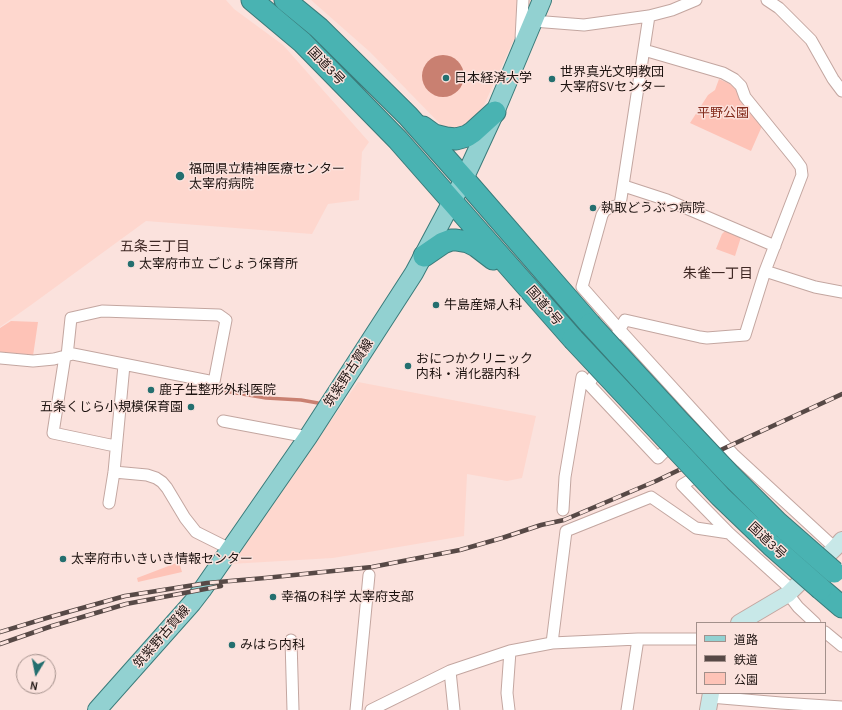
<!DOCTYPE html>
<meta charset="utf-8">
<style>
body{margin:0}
#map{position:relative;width:842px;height:710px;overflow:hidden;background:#fbe2dd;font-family:Karla,"Noto Sans JP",sans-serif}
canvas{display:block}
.legend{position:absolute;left:696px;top:622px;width:130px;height:72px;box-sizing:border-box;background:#fbe2dd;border:1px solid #a3908b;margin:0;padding:5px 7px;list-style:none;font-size:12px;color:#1e1411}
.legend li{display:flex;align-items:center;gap:8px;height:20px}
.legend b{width:20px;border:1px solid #a3908b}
.north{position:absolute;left:16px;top:654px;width:40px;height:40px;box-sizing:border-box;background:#fbe2dd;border:1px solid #a3908b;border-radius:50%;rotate:190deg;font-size:11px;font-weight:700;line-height:16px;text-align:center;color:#1e1411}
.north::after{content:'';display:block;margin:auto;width:14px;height:18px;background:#246f6f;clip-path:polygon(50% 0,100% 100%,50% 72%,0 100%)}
</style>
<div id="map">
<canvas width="842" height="710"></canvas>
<ul class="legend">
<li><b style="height:5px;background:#92d1d1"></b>道路</li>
<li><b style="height:5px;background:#574946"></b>鉄道</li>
<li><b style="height:11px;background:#fec3b7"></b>公園</li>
</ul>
<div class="north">N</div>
</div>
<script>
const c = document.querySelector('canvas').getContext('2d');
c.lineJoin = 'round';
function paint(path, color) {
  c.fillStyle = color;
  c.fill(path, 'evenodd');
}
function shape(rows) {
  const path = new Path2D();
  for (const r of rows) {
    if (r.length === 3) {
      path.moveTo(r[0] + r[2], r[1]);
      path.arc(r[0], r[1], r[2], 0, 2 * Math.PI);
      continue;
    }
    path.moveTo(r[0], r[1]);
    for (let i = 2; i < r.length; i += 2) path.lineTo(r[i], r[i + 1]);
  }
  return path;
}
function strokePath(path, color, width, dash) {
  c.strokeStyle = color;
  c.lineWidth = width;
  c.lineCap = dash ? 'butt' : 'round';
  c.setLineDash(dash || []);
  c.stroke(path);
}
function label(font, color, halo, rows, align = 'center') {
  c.font = font + ' Karla,"Noto Sans JP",sans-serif';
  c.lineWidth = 3;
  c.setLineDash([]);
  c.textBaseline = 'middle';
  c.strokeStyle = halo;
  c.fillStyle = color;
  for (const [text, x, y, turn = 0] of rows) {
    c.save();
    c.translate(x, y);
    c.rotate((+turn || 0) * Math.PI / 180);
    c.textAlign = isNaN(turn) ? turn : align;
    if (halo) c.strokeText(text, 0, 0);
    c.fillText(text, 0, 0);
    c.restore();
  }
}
paint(shape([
 [0,0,226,0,234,9,283,45,369,142,362,152,359,200,328,204,312,234,146,221,31,305,0,327],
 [311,0,532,0,484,105,471,122,462,128,444,128,370,52],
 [358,382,536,416,522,478,507,481,467,474,464,536,333,558,230,564]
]), '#fed7ce');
paint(shape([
 [719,79,730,84,736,89,741,98,762,126,751,151,690,123,708,95,715,90],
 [726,230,741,237,735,256,716,249,722,234],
 [11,321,38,322,33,356,0,355,0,328],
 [179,562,182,572,138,582,137,578]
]), '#fec3b7');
paint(shape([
 [443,76,21]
]), '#c98071');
strokePath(shape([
 [225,391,266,398,301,400,318,403]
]), '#c98071', 3.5);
const street = shape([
 [767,0,779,8,811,40,833,79,842,91],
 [649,16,620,205,611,207,605,210,602,215,582,287,619,329,733,454,835,548],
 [533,21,584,25,649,16,672,10,696,0],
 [521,39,523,0],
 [644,50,723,73,734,79,741,86,745,97,796,160,801,167,802,175,765,271,815,287,842,292],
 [624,186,667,200,775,246],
 [65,356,53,433,115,446],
 [0,358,33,361,54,359,73,354,214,382,226,320,219,315,102,311,71,318,67,356],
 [582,377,658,458,674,442],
 [589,384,625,320,700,337,707,338,745,335,765,271],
 [223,421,308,437],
 [114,472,147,475,156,478,162,482,167,488,185,518,196,532,230,549],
 [702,473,682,485,729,533,792,590],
 [109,503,114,472,124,365],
 [563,510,565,477,582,377],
 [788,594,798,607,815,623],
 [825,632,842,646],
 [291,640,293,710],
 [552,643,566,531,651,497,696,528,729,533],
 [450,671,454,710],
 [710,697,781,703,842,707],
 [356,710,369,575],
 [371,710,450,671,510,651,552,643,638,639,697,639],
 [509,710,507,693,510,651],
 [627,710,638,639]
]);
const secondary = shape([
 [739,623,788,594,835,548,842,540],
 [708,710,711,693]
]);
const primary = shape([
 [97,710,192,603,202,590,308,437,414,273,464,179,495,112,542,0]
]);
const highway = shape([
 [252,0,302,42,398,140,573,339],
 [285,0,319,28,408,116,464,179,590,324],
 [423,127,434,135,446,138,456,139,467,136,473,132,495,112],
 [424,256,443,243,451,240,456,240,468,242,476,246,493,259],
 [821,589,842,607]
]);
strokePath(street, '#c3a6a0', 13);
strokePath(secondary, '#c3a6a0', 18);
strokePath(primary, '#3a7b7a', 20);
strokePath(highway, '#3a7b7a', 23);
strokePath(street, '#fff', 11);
strokePath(secondary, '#c8e8e8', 16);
strokePath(primary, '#92d1d1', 18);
strokePath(highway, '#49b3b2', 21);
const rail = shape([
 [0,632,50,617,125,596,207,583,265,578,372,567,460,550,502,538,541,525,564,520,656,481,727,447,842,394],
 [0,644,52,626,126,604,221,586]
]);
strokePath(rail, '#574946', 4.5);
strokePath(rail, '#fbe2dd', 3, [9]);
const highwayBridge = shape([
 [590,324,679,421,730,475,777,522,834,572],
 [573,339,720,496,771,545,821,589]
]);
strokePath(highwayBridge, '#3a7b7a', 23, []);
strokePath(highwayBridge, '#49b3b2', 21);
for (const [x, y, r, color] of [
 [446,78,4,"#246f6f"],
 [552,79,4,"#246f6f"],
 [180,176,5,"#246f6f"],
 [593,208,4,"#246f6f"],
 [131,264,4,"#246f6f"],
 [436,305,4,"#246f6f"],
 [408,366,4,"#246f6f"],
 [151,390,4,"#246f6f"],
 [191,407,4,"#246f6f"],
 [63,559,4,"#246f6f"],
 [273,597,4,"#246f6f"],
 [232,645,4,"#246f6f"]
]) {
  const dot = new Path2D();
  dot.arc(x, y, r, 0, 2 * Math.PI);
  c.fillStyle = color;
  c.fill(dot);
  strokePath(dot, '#fbe2dd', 1.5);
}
label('13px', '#1e1411', '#fbe2dd', [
 ["国道3号",326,66,46],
 ["国道3号",544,306,49],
 ["筑紫野古賀線",349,373,-57],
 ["国道3号",767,541,43],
 ["筑紫野古賀線",162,637,-49]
]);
label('13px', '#1e1411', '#fbe2dd', [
 ["世界真光文明教団",560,72],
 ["大宰府SVセンター",560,87],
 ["日本経済大学",454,78],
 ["福岡県立精神医療センター",189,169],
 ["太宰府病院",189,184],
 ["執取どうぶつ病院",601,208],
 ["太宰府市立 ごじょう保育所",139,264],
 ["牛島産婦人科",444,305],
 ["おにつかクリニック",416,359],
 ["内科・消化器内科",416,374],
 ["鹿子生整形外科医院",159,390],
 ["五条くじら小規模保育園",183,407,"right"],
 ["太宰府市いきいき情報センター",71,559],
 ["幸福の科学 太宰府支部",281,597],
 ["みはら内科",240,645]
], 'left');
label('13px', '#842c1d', '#fbe2dd', [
 ["平野公園",723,113]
]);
label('14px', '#3f2824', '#fbe2dd', [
 ["五条三丁目",155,247],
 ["朱雀一丁目",718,274]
]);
</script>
